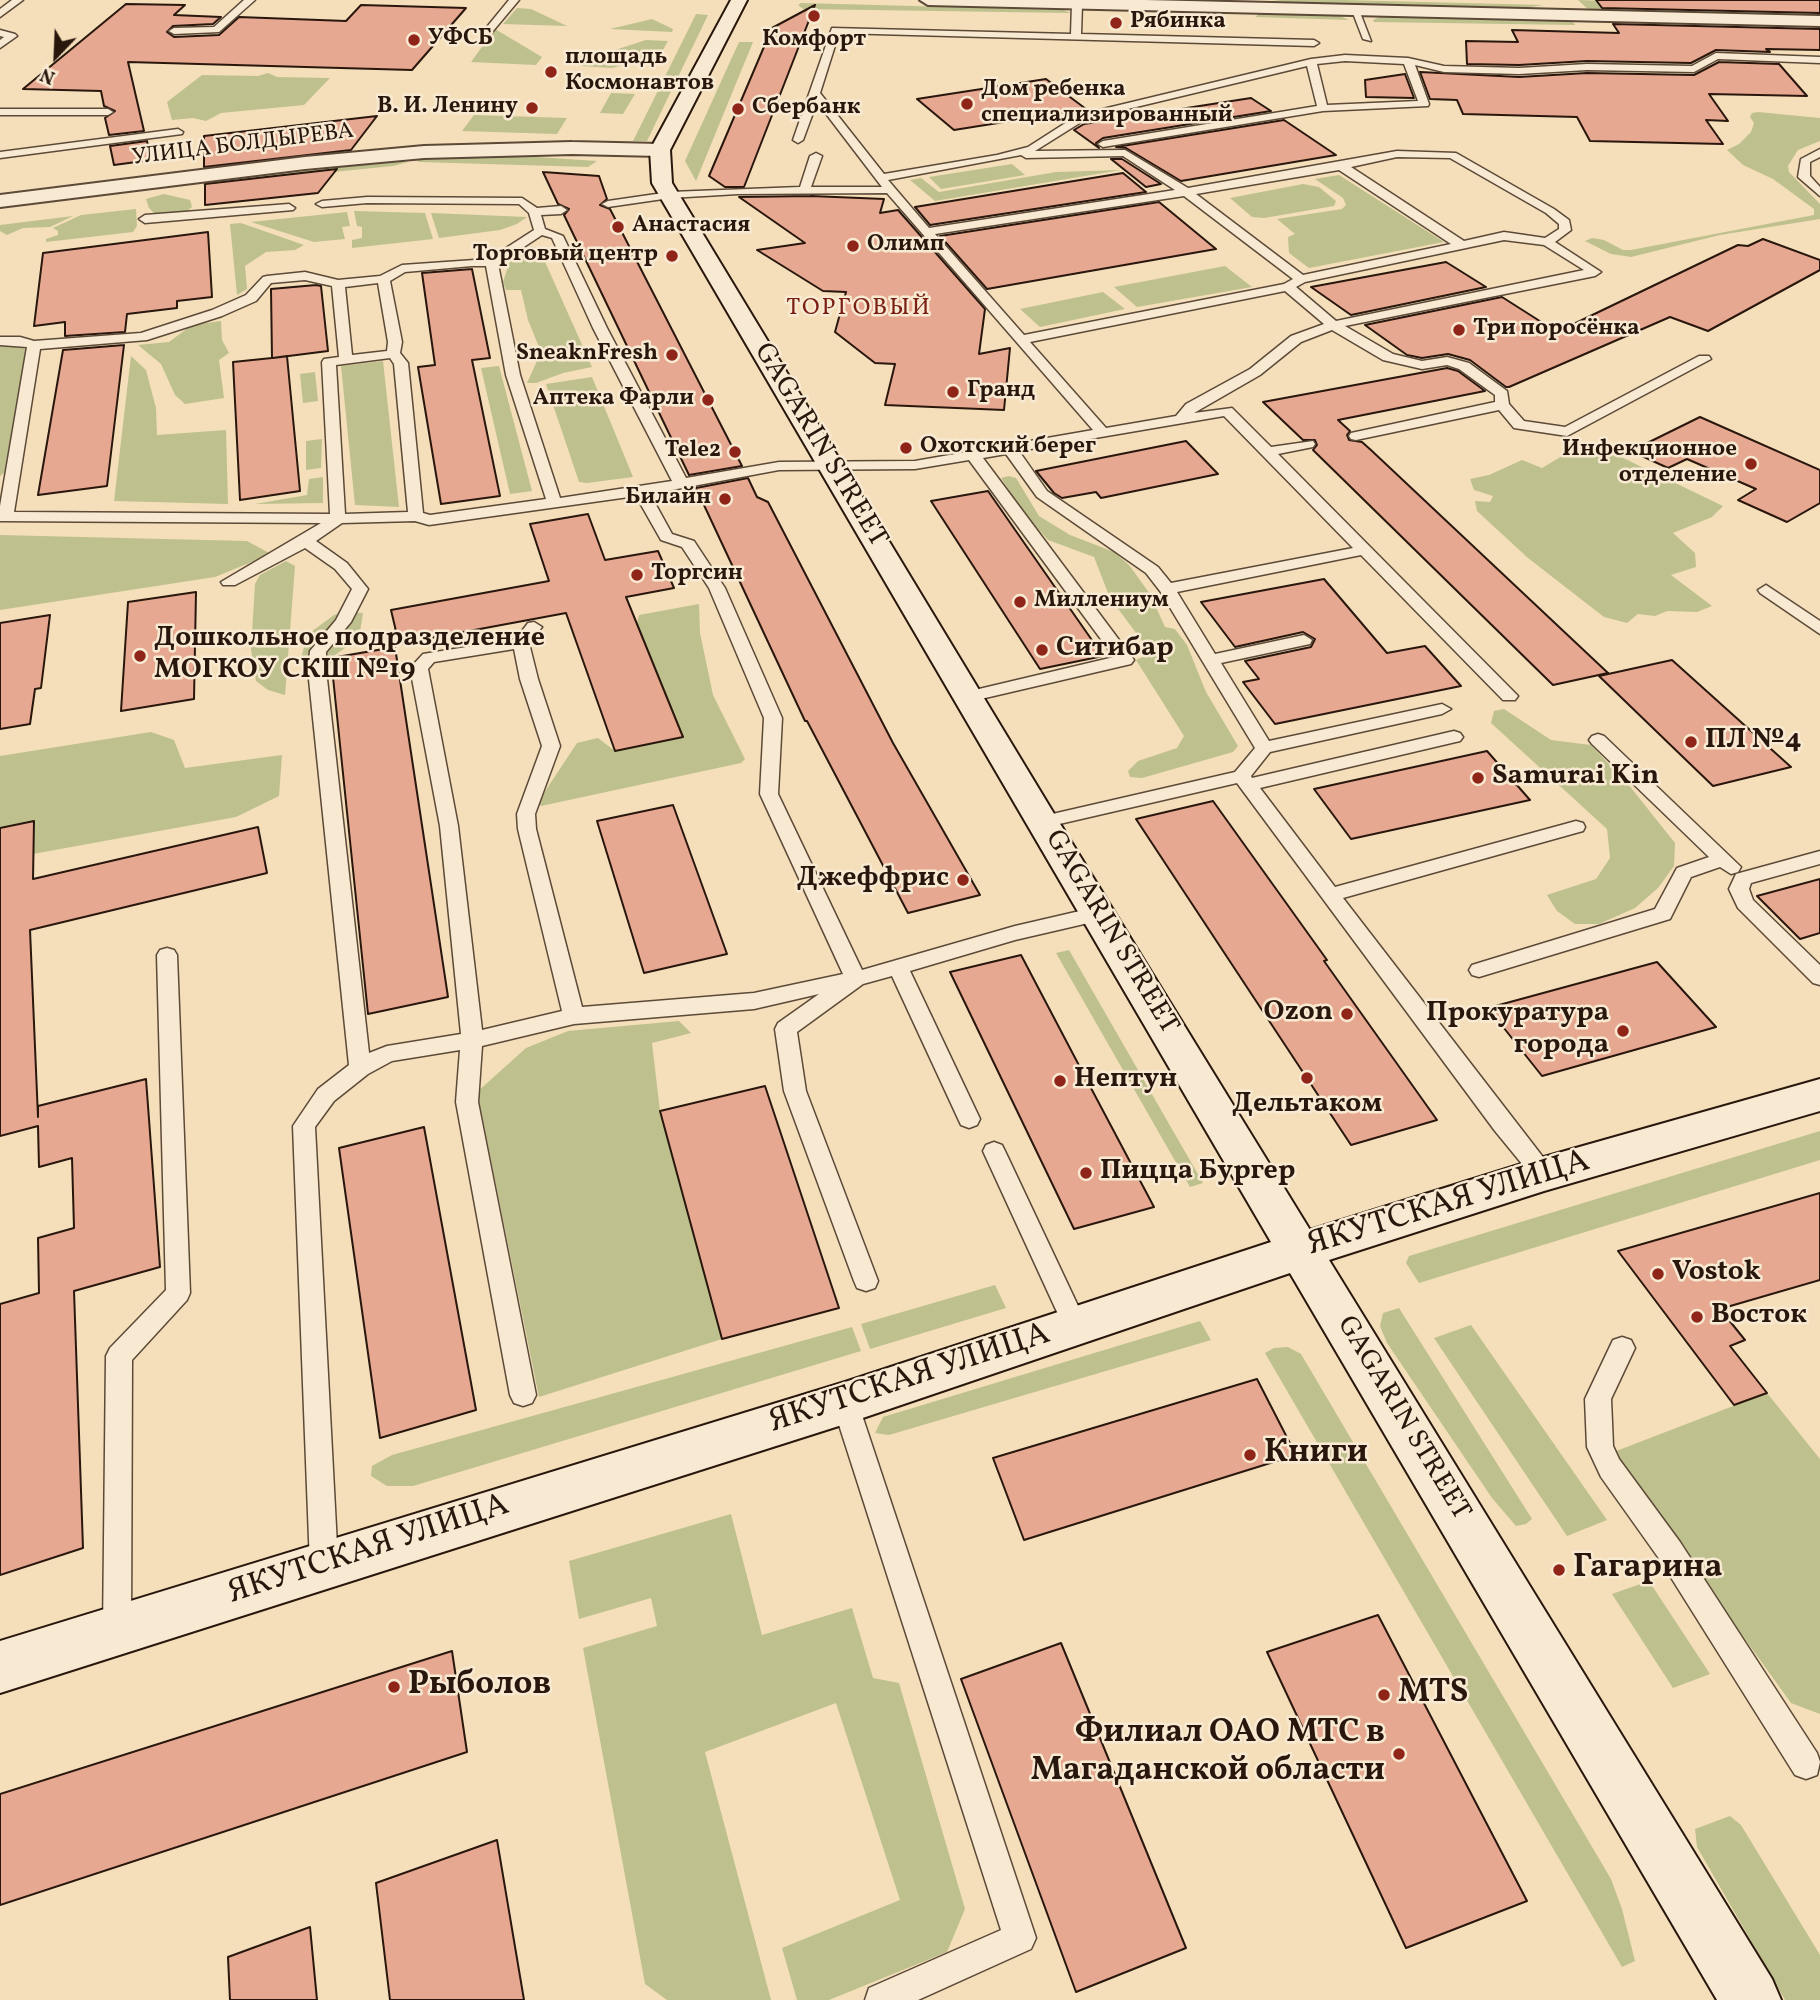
<!DOCTYPE html>
<meta charset="utf-8">
<style>
body{margin:0}
#map{position:relative;width:1820px;height:2000px;overflow:hidden;background:#f4dfba;font-family:Vollkorn,serif}
canvas{display:block}
.north{position:absolute;left:21px;top:21px;width:70px;height:70px;-webkit-text-stroke:5px #f8ead2;paint-order:stroke;rotate:203deg;font-size:19px;font-weight:700;line-height:28px;text-align:center;color:#29170d}
.north::after{content:'';display:block;margin:auto;width:24px;height:32px;background:#29170d;clip-path:polygon(50% 0,100% 100%,50% 72%,0 100%)}
</style>
<div id="map">
<canvas width="1820" height="2000"></canvas>
<div class="north">N</div>
</div>
<script>
const c = document.querySelector('canvas').getContext('2d');
c.lineJoin = 'round';
function paint(path, color) {
  c.fillStyle = color;
  c.fill(path, 'evenodd');
}
function shape(rows) {
  const path = new Path2D();
  for (const r of rows) {
    path.moveTo(r[0], r[1]);
    for (let i = 2; i < r.length; i += 2) path.lineTo(r[i], r[i + 1]);
  }
  return path;
}
function strokePath(path, color, width, dash) {
  c.strokeStyle = color;
  c.lineWidth = width;
  c.lineCap = dash ? 'butt' : 'round';
  c.setLineDash(dash || []);
  c.stroke(path);
}
function label(font, color, halo, rows, align = 'center') {
  c.font = font + ' Vollkorn,serif';
  c.lineWidth = 5;
  c.setLineDash([]);
  c.textBaseline = 'middle';
  c.strokeStyle = halo;
  c.fillStyle = color;
  for (const [text, x, y, turn = 0] of rows) {
    c.save();
    c.translate(x, y);
    c.rotate((+turn || 0) * Math.PI / 180);
    c.textAlign = isNaN(turn) ? turn : align;
    if (halo) c.strokeText(text, 0, 0);
    c.fillText(text, 0, 0);
    c.restore();
  }
}
paint(shape([
 [1272,0,1344,0,1543,5,1519,9,1305,4],
 [1578,0,1820,8,1820,17,1591,12],
 [801,3,1063,10,1071,13,803,9,798,5],
 [517,8,531,9,567,26,503,24],
 [696,14,708,15,647,141,633,141],
 [1259,14,1340,16,1349,20,1255,17],
 [1382,16,1558,21,1573,22,1575,25,1374,22,1373,20],
 [652,19,673,29,672,32,610,29],
 [495,29,542,57,536,65,471,62],
 [646,40,668,41,660,55,612,68,582,66,587,59],
 [739,42,753,42,696,181,685,161],
 [268,73,277,77,330,78,304,105,221,113,206,121,193,118,172,120,167,102,202,75,258,76],
 [611,93,635,94,623,114,600,113],
 [1758,112,1820,118,1820,141,1798,150,1788,166,1789,172,1820,204,1820,219,1720,235,1631,257,1611,254,1585,241,1592,238,1604,240,1623,250,1631,250,1814,215,1814,209,1773,179,1743,165,1727,150,1739,144,1751,132,1754,123,1750,117,1752,113],
 [474,115,567,118,557,134,462,131],
 [455,157,537,157,597,161,588,167,419,162,415,159],
 [397,161,408,162,393,166,203,185,205,181],
 [1012,164,1025,175,941,189,929,177],
 [1121,170,935,201,910,180,921,178,939,192,1056,172],
 [1339,175,1444,242,1309,268,1289,253,1288,237,1295,234,1277,219,1342,209,1346,205,1343,198,1315,179],
 [1303,184,1319,187,1336,201,1334,206,1264,218,1252,217,1230,198],
 [164,194,190,200,192,207,185,213,160,215,154,213,149,208,146,199],
 [136,209,137,226,133,232,46,242,46,239,58,235,58,231,53,228,81,215],
 [354,211,425,213,433,239,352,248,352,240,362,238,362,227,357,226],
 [347,212,350,226,342,227,345,239,314,242,251,222],
 [431,213,527,217,517,224,500,230,439,238],
 [73,216,50,227,23,228,7,235,0,231,0,225],
 [241,223,304,245,295,250,266,252,245,266,247,289,237,295,230,224],
 [531,246,539,249,546,264,592,367,563,373,536,383,527,383,537,361,539,347,528,320,521,290,506,290,503,282,509,263],
 [1225,266,1252,287,1137,307,1114,287],
 [1103,292,1125,309,1040,327,1020,309],
 [221,321,222,340,229,353,219,360,224,398,185,404,175,395,161,364,138,345,169,342,192,325],
 [8,345,24,348,27,352,4,473,0,476,0,346],
 [131,356,146,370,156,408,157,435,226,430,228,504,114,501],
 [383,361,399,507,355,505,341,366],
 [499,366,532,491,510,494,481,368],
 [315,372,318,401,303,403,300,374],
 [592,377,633,477,587,483,579,482,546,384],
 [322,439,321,468,306,470,306,441],
 [1592,443,1723,506,1712,517,1673,533,1695,553,1696,567,1671,575,1712,606,1697,612,1667,611,1655,616,1638,614,1627,623,1604,617,1528,558,1477,511,1475,501,1490,502,1493,496,1474,490,1470,479,1489,475,1522,460,1542,468,1572,450],
 [1009,476,1016,478,1039,516,1070,535,1114,552,1129,565,1150,594,1165,627,1175,629,1187,645,1206,692,1238,746,1233,752,1142,778,1130,777,1128,771,1138,761,1177,748,1184,736,1136,660,1151,653,1110,598,1094,557,1048,540,1022,511,1001,478],
 [323,477,323,503,255,504,307,495,309,479],
 [0,535,247,541,271,554,215,577,0,610],
 [286,561,295,566,285,695,268,690,256,681,251,649,255,584,260,575],
 [699,604,700,633,713,695,745,759,741,763,541,806,538,802,577,743,598,738,615,751,683,736,637,623,639,615],
 [343,612,363,613,359,638,331,658,327,670,304,670,302,655,307,635,334,615],
 [1504,709,1551,740,1591,745,1628,784,1675,843,1674,866,1658,888,1635,908,1599,924,1575,924,1557,911,1547,895,1596,879,1610,858,1607,829,1491,723,1494,711],
 [151,732,174,740,185,768,282,755,279,796,236,817,0,860,0,756],
 [1069,950,1203,1183,1190,1187,1056,953],
 [679,1021,691,1033,652,1043,660,1111,722,1339,539,1397,477,1092,526,1048,568,1031],
 [1820,1131,1820,1160,1419,1283,1406,1263,1409,1256],
 [995,1285,1006,1308,870,1349,861,1324],
 [1399,1308,1532,1519,1526,1524,1516,1526,1492,1498,1387,1343,1380,1326,1383,1313],
 [1200,1321,1211,1340,889,1435,875,1433,883,1417],
 [1471,1325,1607,1520,1567,1536,1434,1338],
 [852,1327,861,1351,413,1486,387,1486,371,1476,372,1466,392,1455],
 [1288,1347,1301,1354,1611,1879,1622,1909,1635,1961,1622,1967,1265,1353,1274,1348],
 [1767,1393,1820,1459,1820,1714,1791,1703,1611,1453],
 [731,1514,762,1635,852,1608,873,1678,899,1683,965,1909,947,1952,829,2000,797,2000,782,1948,900,1900,836,1703,705,1752,771,2000,667,2000,645,1984,583,1648,657,1626,651,1598,579,1619,569,1561],
 [1649,1581,1710,1674,1673,1688,1612,1594],
 [1730,1816,1741,1825,1820,1955,1820,2000,1785,2000,1697,1847,1695,1829]
]), '#bec18d');
const building = shape([
 [1596,0,1820,0,1820,13,1602,8,1596,0],
 [126,4,185,5,174,15,221,17,213,24,173,26,167,32,174,37,219,35,239,17,346,21,361,5,466,8,412,70,128,62,144,131,109,135,105,118,115,111,104,106,101,91,23,89,126,4],
 [815,5,744,187,725,187,709,176,772,28,815,5],
 [1613,24,1820,29,1820,50,1766,49,1770,52,1716,50,1691,63,1587,61,1519,65,1467,64,1466,41,1518,42,1512,30,1619,33,1613,24],
 [1719,62,1779,64,1807,96,1709,94,1728,121,1706,120,1723,144,1590,141,1577,117,1463,114,1457,100,1430,99,1420,72,1519,77,1587,73,1694,75,1719,62],
 [1405,74,1414,98,1366,97,1365,80,1405,74],
 [1046,79,1086,109,954,130,917,99,1046,79],
 [1251,98,1271,111,1103,138,1096,143,1099,148,1074,130,1084,124,1251,98],
 [377,116,351,150,204,167,204,136,377,116],
 [1284,120,1336,155,1181,181,1126,148,1116,147,1284,120],
 [147,141,151,160,114,165,110,146,147,141],
 [1111,159,1122,159,1161,184,1146,187,1111,159],
 [337,169,318,193,205,205,205,184,337,169],
 [543,172,599,176,607,199,600,205,610,209,742,466,689,475,564,215,569,209,558,204,543,172],
 [1123,173,1146,192,930,225,915,207,1123,173],
 [811,196,884,199,880,213,898,210,985,309,979,354,1010,348,1004,410,885,405,895,364,875,363,835,332,846,292,823,291,757,250,805,243,739,197,811,196],
 [1159,202,1216,249,987,289,940,236,1159,202],
 [208,232,212,297,177,301,177,308,127,314,125,332,65,336,65,322,34,326,43,253,208,232],
 [1763,239,1820,260,1820,270,1708,331,1670,317,1509,387,1506,387,1470,360,1448,354,1422,358,1407,355,1365,325,1502,297,1557,332,1738,245,1748,246,1763,239],
 [1446,262,1486,287,1351,315,1311,287,1446,262],
 [472,269,490,358,472,360,500,496,441,504,418,367,435,365,422,273,472,269],
 [316,285,321,286,328,351,273,358,287,356,300,491,240,500,233,362,272,358,271,289,316,285],
 [124,345,107,486,38,495,63,350,124,345],
 [1447,368,1458,371,1485,391,1338,420,1350,431,1347,435,1349,440,1362,442,1372,451,1608,673,1553,685,1313,450,1317,445,1315,440,1303,440,1263,402,1447,368],
 [1700,417,1820,470,1820,503,1787,522,1738,500,1756,489,1687,459,1668,468,1631,451,1700,417],
 [1186,441,1218,474,1101,498,1096,492,1062,498,1054,493,1036,471,1186,441],
 [748,478,757,497,768,502,893,743,980,895,908,913,807,721,805,721,696,488,748,478],
 [988,491,1103,656,1040,669,931,501,988,491],
 [588,514,605,560,658,551,674,588,626,597,683,737,615,751,566,613,399,644,391,610,549,581,530,524,588,514],
 [1324,579,1387,653,1425,646,1461,686,1275,724,1243,682,1259,679,1245,661,1311,647,1315,639,1303,632,1235,647,1201,602,1324,579],
 [196,592,194,699,121,711,128,602,196,592],
 [50,615,41,688,35,689,30,724,0,729,0,623,50,615],
 [395,647,448,997,368,1014,331,658,395,647],
 [1672,660,1791,767,1713,786,1599,676,1672,660],
 [1487,751,1530,800,1351,839,1314,789,1487,751],
 [1213,801,1327,960,1324,961,1437,1120,1351,1145,1136,819,1213,801],
 [673,805,727,954,644,973,597,821,673,805],
 [34,821,33,879,258,827,267,873,30,930,38,1117,38,1106,146,1079,160,1267,74,1291,83,1548,0,1575,0,1304,39,1293,38,1238,74,1228,72,1158,39,1167,38,1126,0,1136,0,828,34,821],
 [1820,879,1820,933,1800,939,1757,896,1820,879],
 [1021,955,1083,1073,1154,1207,1074,1229,950,972,1021,955],
 [1657,962,1716,1027,1542,1076,1488,1008,1657,962],
 [765,1086,839,1308,722,1339,660,1111,765,1086],
 [424,1127,476,1410,380,1438,339,1148,424,1127],
 [1820,1193,1820,1280,1720,1309,1745,1340,1730,1346,1767,1393,1734,1405,1618,1251,1820,1193],
 [1257,1379,1296,1455,1024,1540,993,1458,1257,1379],
 [1378,1615,1527,1901,1406,1948,1267,1652,1378,1615],
 [1061,1643,1186,1948,1076,1992,961,1679,1061,1643],
 [452,1651,467,1752,0,1905,0,1794,452,1651],
 [497,1840,524,2000,390,2000,376,1883,497,1840],
 [310,1927,317,2000,230,2000,228,1957,310,1927]
]);
paint(building, '#e6a890');
strokePath(building, '#29170d', 2);
const lane = shape([
 [12,0,23,0,0,17,0,9,12,0],
 [244,0,255,0,219,32,174,34,169,31,174,28,214,27,244,0],
 [509,0,519,0,488,37,482,37,482,33,509,0],
 [1077,1,1082,4,1081,34,1314,40,1319,43,1314,46,839,33,820,93,884,174,997,155,1028,147,1078,115,1311,59,1345,55,1408,58,1444,66,1519,68,1587,64,1692,66,1716,53,1820,57,1820,63,1718,59,1694,72,1587,70,1519,74,1444,72,1415,65,1429,104,1428,106,1323,111,1103,147,1098,144,1103,141,1317,106,1307,66,1086,119,1035,151,1125,150,1188,188,1397,151,1456,153,1554,209,1569,220,1571,230,1555,242,1601,272,1595,276,1345,326,1393,354,1422,361,1447,357,1469,363,1507,391,1509,404,1524,421,1565,427,1699,356,1709,356,1711,359,1567,436,1514,428,1499,410,1356,440,1351,439,1349,436,1351,433,1495,402,1495,395,1459,369,1447,365,1422,369,1383,360,1332,330,1301,342,1260,375,1194,413,1232,408,1271,447,1313,441,1315,444,1313,447,1278,454,1518,696,1515,700,1503,700,1361,555,1177,592,1215,654,1304,635,1312,640,1310,644,1221,663,1269,741,1442,704,1451,709,1442,714,1270,752,1251,776,1252,778,1454,731,1460,733,1463,737,1460,741,1260,788,1335,887,1576,821,1583,823,1585,827,1583,831,1343,898,1556,1174,1552,1181,1544,1183,1536,1181,1495,1131,1237,783,1042,828,1035,826,1033,822,1035,818,1235,772,1255,748,1160,591,1146,573,1037,497,1006,454,983,458,1131,656,1134,660,1131,664,968,702,962,701,959,697,962,693,1114,657,969,460,915,469,779,470,650,494,672,534,694,541,725,588,782,718,778,794,862,970,1015,926,1097,907,1104,909,1107,914,1104,919,1097,921,1015,940,910,971,980,1119,977,1125,969,1128,961,1125,892,976,863,984,797,1032,806,1091,878,1281,875,1288,866,1291,857,1288,854,1281,784,1091,775,1029,778,1023,819,994,754,1009,574,1024,482,1046,478,1102,536,1395,532,1403,523,1406,514,1403,510,1395,456,1102,460,1050,392,1061,368,1074,334,1101,315,1127,338,1565,334,1574,324,1578,314,1574,310,1565,293,1126,318,1089,349,1065,308,670,310,651,336,620,352,589,335,569,305,548,235,585,223,585,221,582,321,523,0,521,0,506,27,347,0,345,0,337,20,337,34,341,141,333,212,310,246,295,263,277,267,276,305,272,338,280,380,276,402,265,489,259,534,230,529,213,519,204,367,203,322,207,316,204,322,201,367,197,522,198,537,208,561,206,567,210,561,214,541,215,545,229,563,236,607,328,686,478,779,462,915,461,1093,430,887,193,738,194,670,198,608,207,602,204,608,201,670,192,800,187,810,156,816,153,822,156,811,187,882,187,817,102,803,140,798,143,793,140,832,28,1071,34,1072,4,1077,1],
 [1345,61,1404,64,1418,101,1327,105,1317,64,1345,61],
 [1021,155,1026,158,1123,156,1175,190,929,228,888,180,1021,155],
 [1397,157,1450,158,1546,213,1559,224,1559,229,1545,238,1504,232,1464,241,1351,167,1397,157],
 [1339,170,1451,244,1303,275,1196,194,1339,170],
 [1184,196,1293,279,1284,284,1024,335,935,234,1184,196],
 [542,235,552,238,593,328,672,481,560,498,520,375,498,264,542,235],
 [1504,240,1544,245,1584,270,1336,321,1296,287,1305,282,1504,240],
 [472,266,486,266,506,375,546,499,430,515,423,513,408,363,400,353,402,342,390,281,405,272,472,266],
 [305,280,332,286,339,357,324,359,322,362,330,514,14,512,40,349,147,340,222,316,256,301,271,283,305,280],
 [378,283,388,342,387,351,352,355,345,287,378,283],
 [1285,291,1324,324,1291,336,1250,369,1186,404,1176,416,1106,428,1030,342,1285,291],
 [390,358,394,364,408,512,345,514,336,365,390,358],
 [1224,416,1353,548,1171,583,1158,567,1047,491,1019,451,1224,416],
 [636,496,661,540,682,547,709,588,764,718,760,794,843,974,754,993,582,1007,536,829,535,814,560,746,538,679,529,643,542,627,534,622,528,623,516,639,423,654,410,668,440,826,461,1034,387,1046,369,1053,326,670,326,652,351,622,368,589,347,563,316,541,342,523,415,521,429,525,636,496],
 [514,649,520,679,542,746,517,814,518,829,562,1011,482,1030,458,826,428,669,434,662,514,649],
 [1351,8,1359,10,1371,41,1363,39,1351,8],
 [0,30,15,34,17,36,0,48,0,40,4,37,0,36,0,30],
 [0,109,108,109,113,112,108,115,0,115,0,109],
 [178,129,183,132,182,134,0,158,0,152,178,129],
 [1820,149,1820,157,1810,162,1810,176,1820,187,1820,196,1798,177,1801,159,1820,149],
 [289,204,295,208,293,210,145,223,139,219,145,215,289,204],
 [1766,585,1820,621,1820,634,1760,593,1758,590,1766,585],
 [1598,734,1604,736,1741,867,1738,872,1731,874,1720,867,1691,877,1670,919,1479,977,1472,975,1469,970,1472,965,1655,909,1677,868,1709,857,1592,744,1589,740,1592,736,1598,734],
 [1820,851,1820,864,1751,883,1749,889,1753,900,1820,965,1820,985,1813,983,1738,908,1729,889,1736,874,1820,851],
 [167,948,174,950,177,955,190,1293,187,1300,132,1360,131,1632,127,1642,117,1646,107,1642,103,1632,106,1356,110,1348,166,1290,157,955,160,950,167,948],
 [994,1142,1002,1145,1005,1151,1087,1325,1084,1333,1075,1336,1066,1333,1063,1325,983,1151,986,1145,994,1142],
 [1622,1337,1631,1340,1635,1348,1611,1399,1613,1446,1619,1459,1680,1542,1817,1753,1820,1762,1817,1775,1806,1779,1795,1775,1660,1560,1601,1477,1587,1447,1585,1399,1613,1340,1622,1337],
 [845,1391,854,1395,858,1403,1036,1938,1031,1949,918,2000,865,2000,869,1988,1001,1930,832,1403,836,1395,845,1391]
]);
const street = shape([
 [920,0,1145,0,1820,16,1820,26,928,5,920,0],
 [572,142,660,144,667,146,670,150,667,154,660,156,572,154,424,158,305,169,0,207,0,195,305,157,424,146,572,142]
]);
const secondary = shape([
 [731,0,747,0,670,150,672,183,1059,822,1310,1230,1544,1157,1820,1079,1820,1111,1544,1191,1329,1260,1772,1979,1781,2000,1717,2000,1290,1273,845,1424,0,1693,0,1641,845,1382,1271,1242,652,183,650,150,731,0]
]);
strokePath(lane, '#5c4938', 3);
strokePath(street, '#5c4938', 4);
strokePath(secondary, '#29170d', 4);
paint(lane, '#f8ead2');
paint(street, '#f8ead2');
paint(secondary, '#f8ead2');
for (const [x, y, r, color] of [
 [814,16,7,"#8f2418"],
 [1116,23,7,"#8f2418"],
 [414,40,7,"#8f2418"],
 [551,72,7,"#8f2418"],
 [967,104,7,"#8f2418"],
 [532,108,7,"#8f2418"],
 [738,109,7,"#8f2418"],
 [618,227,7,"#8f2418"],
 [853,246,7,"#8f2418"],
 [672,256,7,"#8f2418"],
 [1459,330,7,"#8f2418"],
 [672,355,7,"#8f2418"],
 [953,392,7,"#8f2418"],
 [708,400,7,"#8f2418"],
 [906,448,7,"#8f2418"],
 [735,452,7,"#8f2418"],
 [1751,464,7,"#8f2418"],
 [725,499,7,"#8f2418"],
 [637,575,7,"#8f2418"],
 [1020,602,7,"#8f2418"],
 [1042,650,7,"#8f2418"],
 [140,656,7,"#8f2418"],
 [1691,742,7,"#8f2418"],
 [1478,778,7,"#8f2418"],
 [963,880,7,"#8f2418"],
 [1347,1014,7,"#8f2418"],
 [1623,1031,7,"#8f2418"],
 [1307,1078,7,"#8f2418"],
 [1060,1081,7,"#8f2418"],
 [1086,1173,7,"#8f2418"],
 [1658,1274,7,"#8f2418"],
 [1697,1317,7,"#8f2418"],
 [1250,1455,7,"#8f2418"],
 [1559,1570,7,"#8f2418"],
 [394,1687,7,"#8f2418"],
 [1384,1695,7,"#8f2418"],
 [1399,1754,7,"#8f2418"]
]) {
  const dot = new Path2D();
  dot.arc(x, y, r, 0, 2 * Math.PI);
  c.fillStyle = color;
  c.fill(dot);
  strokePath(dot, '#f8ead2', 2.5);
}
label('bold 23px', '#29170d', '#f8ead2', [
 ["Рябинка",1130,23],
 ["УФСБ",428,40],
 ["Комфорт",814,41,"center"],
 ["площадь",565,59],
 ["Космонавтов",565,85],
 ["Дом ребенка",981,91],
 ["специализированный",981,117],
 ["В. И. Ленину",518,108,"right"],
 ["Сбербанк",752,109],
 ["Анастасия",632,227],
 ["Олимп",867,246],
 ["Торговый центр",658,256,"right"],
 ["Три поросёнка",1473,330],
 ["SneaknFresh",658,355,"right"],
 ["Гранд",967,392],
 ["Аптека Фарли",694,400,"right"],
 ["Охотский берег",920,448],
 ["Инфекционное",1737,451,"right"],
 ["отделение",1737,477,"right"],
 ["Tele2",721,452,"right"],
 ["Билайн",711,499,"right"],
 ["Торгсин",651,575],
 ["Миллениум",1034,602]
], 'left');
label('23px', '#29170d', '#f8ead2', [
 ["УЛИЦА БОЛДЫРЕВА",243,146,-7]
]);
c.letterSpacing = '2px';
label('24px', '#7a1f14', '#f8ead2', [
 ["ТОРГОВЫЙ",859,310]
]);
c.letterSpacing = '0px';
label('28px', '#29170d', '#f8ead2', [
 ["GAGARIN STREET",819,446,59],
 ["GAGARIN STREET",1110,933,59],
 ["GAGARIN STREET",1402,1419,59]
]);
label('bold 28px', '#29170d', '#f8ead2', [
 ["Дошкольное подразделение",154,640],
 ["МОГКОУ СКШ №19",154,672],
 ["Ситибар",1056,650],
 ["ПЛ №4",1705,742],
 ["Samurai Kin",1492,778],
 ["Джеффрис",949,880,"right"],
 ["Ozon",1333,1014,"right"],
 ["Прокуратура",1609,1015,"right"],
 ["города",1609,1047,"right"],
 ["Нептун",1074,1081],
 ["Дельтаком",1307,1106,"center"],
 ["Пицца Бургер",1100,1173],
 ["Vostok",1672,1274],
 ["Восток",1711,1317]
], 'left');
label('33px', '#29170d', '#f8ead2', [
 ["ЯКУТСКАЯ УЛИЦА",1449,1205,-17],
 ["ЯКУТСКАЯ УЛИЦА",910,1380,-18],
 ["ЯКУТСКАЯ УЛИЦА",369,1551,-18]
]);
label('bold 33px', '#29170d', '#f8ead2', [
 ["Книги",1264,1455],
 ["Гагарина",1573,1570],
 ["Рыболов",408,1687],
 ["MTS",1398,1695],
 ["Филиал ОАО МТС в",1385,1735,"right"],
 ["Магаданской области",1385,1773,"right"]
], 'left');
</script>
